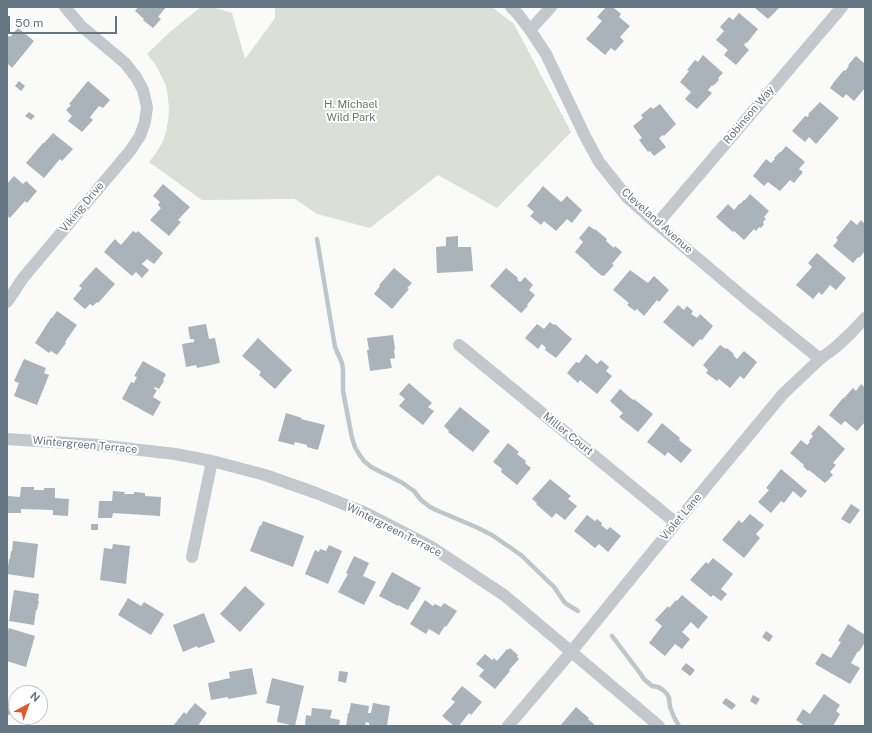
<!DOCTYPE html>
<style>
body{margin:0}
#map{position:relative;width:872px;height:733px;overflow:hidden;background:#fafaf8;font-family:"Public Sans",sans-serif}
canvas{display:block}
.frame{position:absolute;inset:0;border:8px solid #657683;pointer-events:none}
.north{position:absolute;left:8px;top:685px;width:40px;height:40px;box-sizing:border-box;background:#fff;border:1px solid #c1c8cd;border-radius:50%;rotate:41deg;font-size:11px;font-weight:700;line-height:16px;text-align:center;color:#657683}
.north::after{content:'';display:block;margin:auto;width:14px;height:18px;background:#e4572e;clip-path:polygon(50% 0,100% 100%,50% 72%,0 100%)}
.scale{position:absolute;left:8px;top:16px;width:109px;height:18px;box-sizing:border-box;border:2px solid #657683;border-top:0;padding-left:5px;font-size:12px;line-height:14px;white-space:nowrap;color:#657683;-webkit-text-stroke:3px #fff;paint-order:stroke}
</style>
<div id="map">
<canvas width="872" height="733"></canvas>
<div class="frame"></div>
<div class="north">N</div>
<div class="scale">50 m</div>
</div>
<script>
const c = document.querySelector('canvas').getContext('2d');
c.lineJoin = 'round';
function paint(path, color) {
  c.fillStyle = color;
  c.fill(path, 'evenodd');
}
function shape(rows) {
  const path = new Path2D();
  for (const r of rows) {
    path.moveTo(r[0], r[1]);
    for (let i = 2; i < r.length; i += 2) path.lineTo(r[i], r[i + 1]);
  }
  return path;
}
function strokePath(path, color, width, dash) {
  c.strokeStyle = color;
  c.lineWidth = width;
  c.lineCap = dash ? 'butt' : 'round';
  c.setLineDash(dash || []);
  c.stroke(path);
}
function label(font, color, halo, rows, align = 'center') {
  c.font = font + ' "Public Sans",sans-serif';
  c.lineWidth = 4;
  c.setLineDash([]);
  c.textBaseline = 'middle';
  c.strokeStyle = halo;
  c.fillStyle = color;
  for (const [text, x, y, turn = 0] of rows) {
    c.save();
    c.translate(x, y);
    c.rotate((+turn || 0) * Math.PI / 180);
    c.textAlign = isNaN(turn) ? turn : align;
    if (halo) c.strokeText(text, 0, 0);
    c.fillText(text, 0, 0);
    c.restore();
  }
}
paint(shape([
 [201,7,212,7,232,13,245,59,275,18,275,7,492,7,514,24,571,132,497,208,438,175,370,228,317,214,295,199,202,200,149,162,156,153,162,143,166,132,168,121,169,110,168,98,166,86,161,75,155,64,147,54,171,31]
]), '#dadfd7');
strokePath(shape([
 [317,239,335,347,342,363,343,370,343,391,352,438,355,447,359,454,364,461,371,467,401,482,414,491,421,500,430,507,436,510,476,527,492,535,521,555,554,587,565,603,578,611],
 [612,636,637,669,644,679,652,686,658,687,663,690,667,694,669,698,670,707,674,717,679,726]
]), '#bbc7cb', 4.5);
paint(shape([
 [138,7,166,7,158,17,161,19,153,28,143,20,144,19,135,11],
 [606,7,613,7,621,14,619,17,630,26,620,37,624,41,615,51,611,48,605,55,586,39,602,21,597,17],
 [754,7,780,7,768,19],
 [739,13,758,29,747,43,746,42,744,45,749,50,736,65,724,55,728,50,716,40,724,31,720,27,729,17,733,20],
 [18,28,34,41,12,68,7,63,7,37,9,36,10,37],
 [703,55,723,73,718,78,719,80,713,86,712,85,708,90,712,93,697,109,685,99,691,92,680,82,689,71,687,70,695,60,698,62],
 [856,56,865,64,865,88,854,101,846,94,843,98,830,88,834,82,844,70,845,71,847,69,849,65,848,65],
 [19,81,25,86,21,91,15,86],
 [88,81,110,100,103,108,99,106,90,117,93,120,82,132,68,121,72,116,66,110,71,105,69,104],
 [820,102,839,118,816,144,809,137,805,142,792,131,805,116,808,117,809,115,808,114],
 [660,104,676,124,664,136,663,135,659,138,666,147,654,156,650,151,648,152,639,140,642,138,633,126,643,118,641,115,651,107,653,109],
 [29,112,35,116,31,120,25,116],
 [53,133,73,149,62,161,60,159,44,178,26,163,43,143,44,143],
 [786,146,805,162,799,169,803,172,794,183,790,180,780,191,768,182,764,186,753,176,766,159,771,163,775,159,774,158,780,152,781,152],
 [14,176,23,184,26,181,37,191,27,203,25,201,10,218,7,216,7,184],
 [163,184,190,207,178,220,181,222,169,236,150,220,161,208,158,205,160,202,153,196],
 [543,186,561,202,567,196,582,210,572,223,567,219,556,231,544,221,541,225,530,216,534,212,527,206],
 [750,194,769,211,764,217,766,219,763,222,764,224,761,228,759,227,756,231,754,229,744,240,734,231,733,232,716,217,728,204,734,210,739,204,740,204,744,200,745,200],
 [851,220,857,225,861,220,865,224,865,251,859,258,858,257,853,263,833,246,838,240,836,238],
 [589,226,595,230,595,229,607,239,606,241,614,248,615,246,622,252,612,264,614,265,604,276,603,275,602,276,589,265,590,265,575,252,583,242,579,238],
 [133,231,136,233,138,231,163,253,154,264,147,259,142,264,149,270,142,278,136,272,132,276,104,252,115,239,121,245],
 [458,236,458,247,471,247,473,271,437,273,436,247,446,246,446,237],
 [817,253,846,278,836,290,830,285,822,295,819,292,813,299,796,285,812,267,808,263],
 [96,267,115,284,98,303,97,302,93,306,90,304,85,309,73,299,82,288,79,286],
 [394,268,412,283,407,288,409,289,392,309,374,294,380,286,379,285],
 [506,268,518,278,517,279,520,282,525,277,533,285,529,290,535,295,527,305,528,306,521,313,490,286],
 [630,270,648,283,654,276,669,290,659,302,657,300,644,316,637,309,635,311,627,305,629,303,613,290],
 [678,305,684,310,687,306,693,311,691,314,697,318,700,314,713,326,702,340,700,339,693,347,663,322],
 [57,311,77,325,65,342,66,343,57,355,51,351,49,353,35,343,51,318,52,318],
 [550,322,554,325,555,324,572,339,556,358,545,350,546,348,542,344,538,349,525,338,537,324,544,329],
 [206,324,209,339,215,338,220,363,197,368,196,365,186,367,182,344,194,342,194,339,190,339,188,327],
 [393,335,395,349,394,350,395,358,390,359,392,368,370,371,367,350,369,350,367,338],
 [258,338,292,370,275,389,259,375,261,372,242,356],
 [720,345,726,349,727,348,734,354,733,355,737,359,744,351,757,362,744,379,740,376,730,388,719,379,717,381,706,373,708,370,703,365],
 [586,354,597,364,601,360,609,367,606,371,612,376,597,394,580,380,578,383,567,373,576,362,579,363],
 [24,359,46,368,44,373,49,375,37,405,14,396,19,383,14,381],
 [143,361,166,374,163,380,164,381,159,389,155,387,154,389,157,390,153,397,161,402,153,416,122,399,131,382,134,383,137,377,134,376],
 [409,383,432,403,428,407,434,411,423,425,399,406,405,399,399,394],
 [861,384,865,388,865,422,857,431,845,421,841,425,829,415,843,398,844,398,853,388,856,391],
 [620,389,633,400,634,399,653,414,638,432,619,417,623,413,610,401],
 [460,407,490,431,473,452,448,432,449,431,444,426],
 [286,413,302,418,301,419,325,425,318,450,307,447,307,445,295,442,294,445,278,441],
 [662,423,680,438,679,440,692,450,681,463,668,452,665,456,647,442],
 [819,425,845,449,833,463,836,465,830,472,833,475,825,483,809,470,808,471,803,466,804,465,790,453,801,440,807,445,810,442,809,441,813,436,811,434],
 [508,443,519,452,517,454,526,461,525,463,531,468,517,485,501,472,502,469,493,462],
 [781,469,807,491,801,498,793,491,784,503,781,501,771,513,758,502,769,490,766,488],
 [550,479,571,496,568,499,577,506,565,520,556,513,552,518,536,504,537,503,532,499],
 [21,487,34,487,34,490,44,490,44,488,55,488,55,498,69,499,68,516,53,515,53,510,21,509,21,513,7,513,8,496,20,497],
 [113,491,125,492,124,494,134,494,134,492,145,493,145,496,161,497,160,516,113,513,112,518,98,518,99,501,112,501],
 [851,504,860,510,850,524,841,519],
 [750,514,764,525,756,534,760,538,744,558,722,540,739,520,742,523],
 [587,515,595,521,597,519,602,523,601,525,607,530,610,527,621,536,608,552,599,544,595,548,574,531],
 [263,521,304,536,293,567,250,551,260,525,261,526],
 [91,524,98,524,98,530,91,530],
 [13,541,38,544,34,578,7,574,9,559,10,559,11,551,12,551],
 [113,544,130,546,126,584,100,580,104,548,112,549],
 [329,545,342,551,328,584,305,574,315,550,319,552,320,549,326,551],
 [354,556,369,563,363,576,376,582,364,605,338,592,348,574,346,573],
 [713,558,733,574,721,589,727,594,721,601,713,595,711,597,690,580,706,562,708,564],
 [392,572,421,588,413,602,412,602,408,610,398,605,398,606,379,596],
 [245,586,265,604,240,632,220,614],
 [14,590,39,594,38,601,39,601,37,610,36,610,34,625,9,621],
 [682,595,708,617,698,629,691,622,682,632,690,639,682,649,675,644,665,656,649,643,662,626,655,620,668,606,669,608,676,600,677,601],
 [128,598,141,606,144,602,164,614,151,635,118,615],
 [425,600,433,606,435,604,441,607,444,603,457,611,446,627,445,626,439,635,429,629,426,634,410,624],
 [204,613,215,642,198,648,197,646,183,652,173,625],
 [848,624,865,635,865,642,859,652,858,651,851,663,860,668,850,684,815,664,822,653,831,658,841,642,838,641],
 [9,628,35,636,26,667,7,661,7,633],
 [766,631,773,636,769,642,762,637],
 [510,648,518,655,517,657,519,659,509,670,510,671,495,689,479,676,484,670,476,664,485,654,492,660,494,658,497,661,507,649,508,650],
 [686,663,695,670,690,676,681,669],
 [252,668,257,694,228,699,228,697,211,700,208,683,230,678,229,672],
 [339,671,348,672,346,683,338,681],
 [272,678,304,686,295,726,277,722,280,706,266,703],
 [462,686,482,702,471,715,469,713,459,726,454,726,442,716,455,702,451,699],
 [824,694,840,705,836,711,840,714,833,726,805,726,796,720,803,709,810,714],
 [753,695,760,699,756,705,750,701],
 [726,698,736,705,732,710,722,703],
 [7,701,15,708,7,717],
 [195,703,207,713,199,724,201,726,173,726,184,712,186,714],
 [351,703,369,706,368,713,371,713,373,703,390,706,387,726,369,726,369,723,366,722,365,726,346,726,348,713,349,713],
 [576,707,589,718,588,719,596,726,560,726],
 [312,708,332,710,330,718,340,720,339,726,305,726,306,715,311,716]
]), '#aab3b9');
strokePath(shape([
 [511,7,518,14,530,30,546,54,585,136,599,162,627,197,657,224,747,300,820,359],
 [530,30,551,7],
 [657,224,842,7],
 [7,302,23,278,130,151,140,136,145,122,147,107,143,90,136,77,125,63,81,26,65,7],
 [459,345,676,523],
 [7,439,98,445,175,454,212,461,265,475,316,493,366,513,430,546,504,595,659,726],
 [192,557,212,461],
 [508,726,571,652,676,523,783,394,820,359,836,347,851,333,865,318]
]), '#c3c8cc', 12);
label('11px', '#687a64', '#fff', [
 ["H. Michael",351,105],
 ["Wild Park",351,118]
]);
label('11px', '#657683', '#fff', [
 ["Robinson Way",749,115,-50],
 ["Viking Drive",82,207,-50],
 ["Cleveland Avenue",657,221,42],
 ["Miller Court",568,434,39],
 ["Wintergreen Terrace",85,445,5],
 ["Violet Lane",681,517,-50],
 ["Wintergreen Terrace",394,530,27]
]);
</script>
